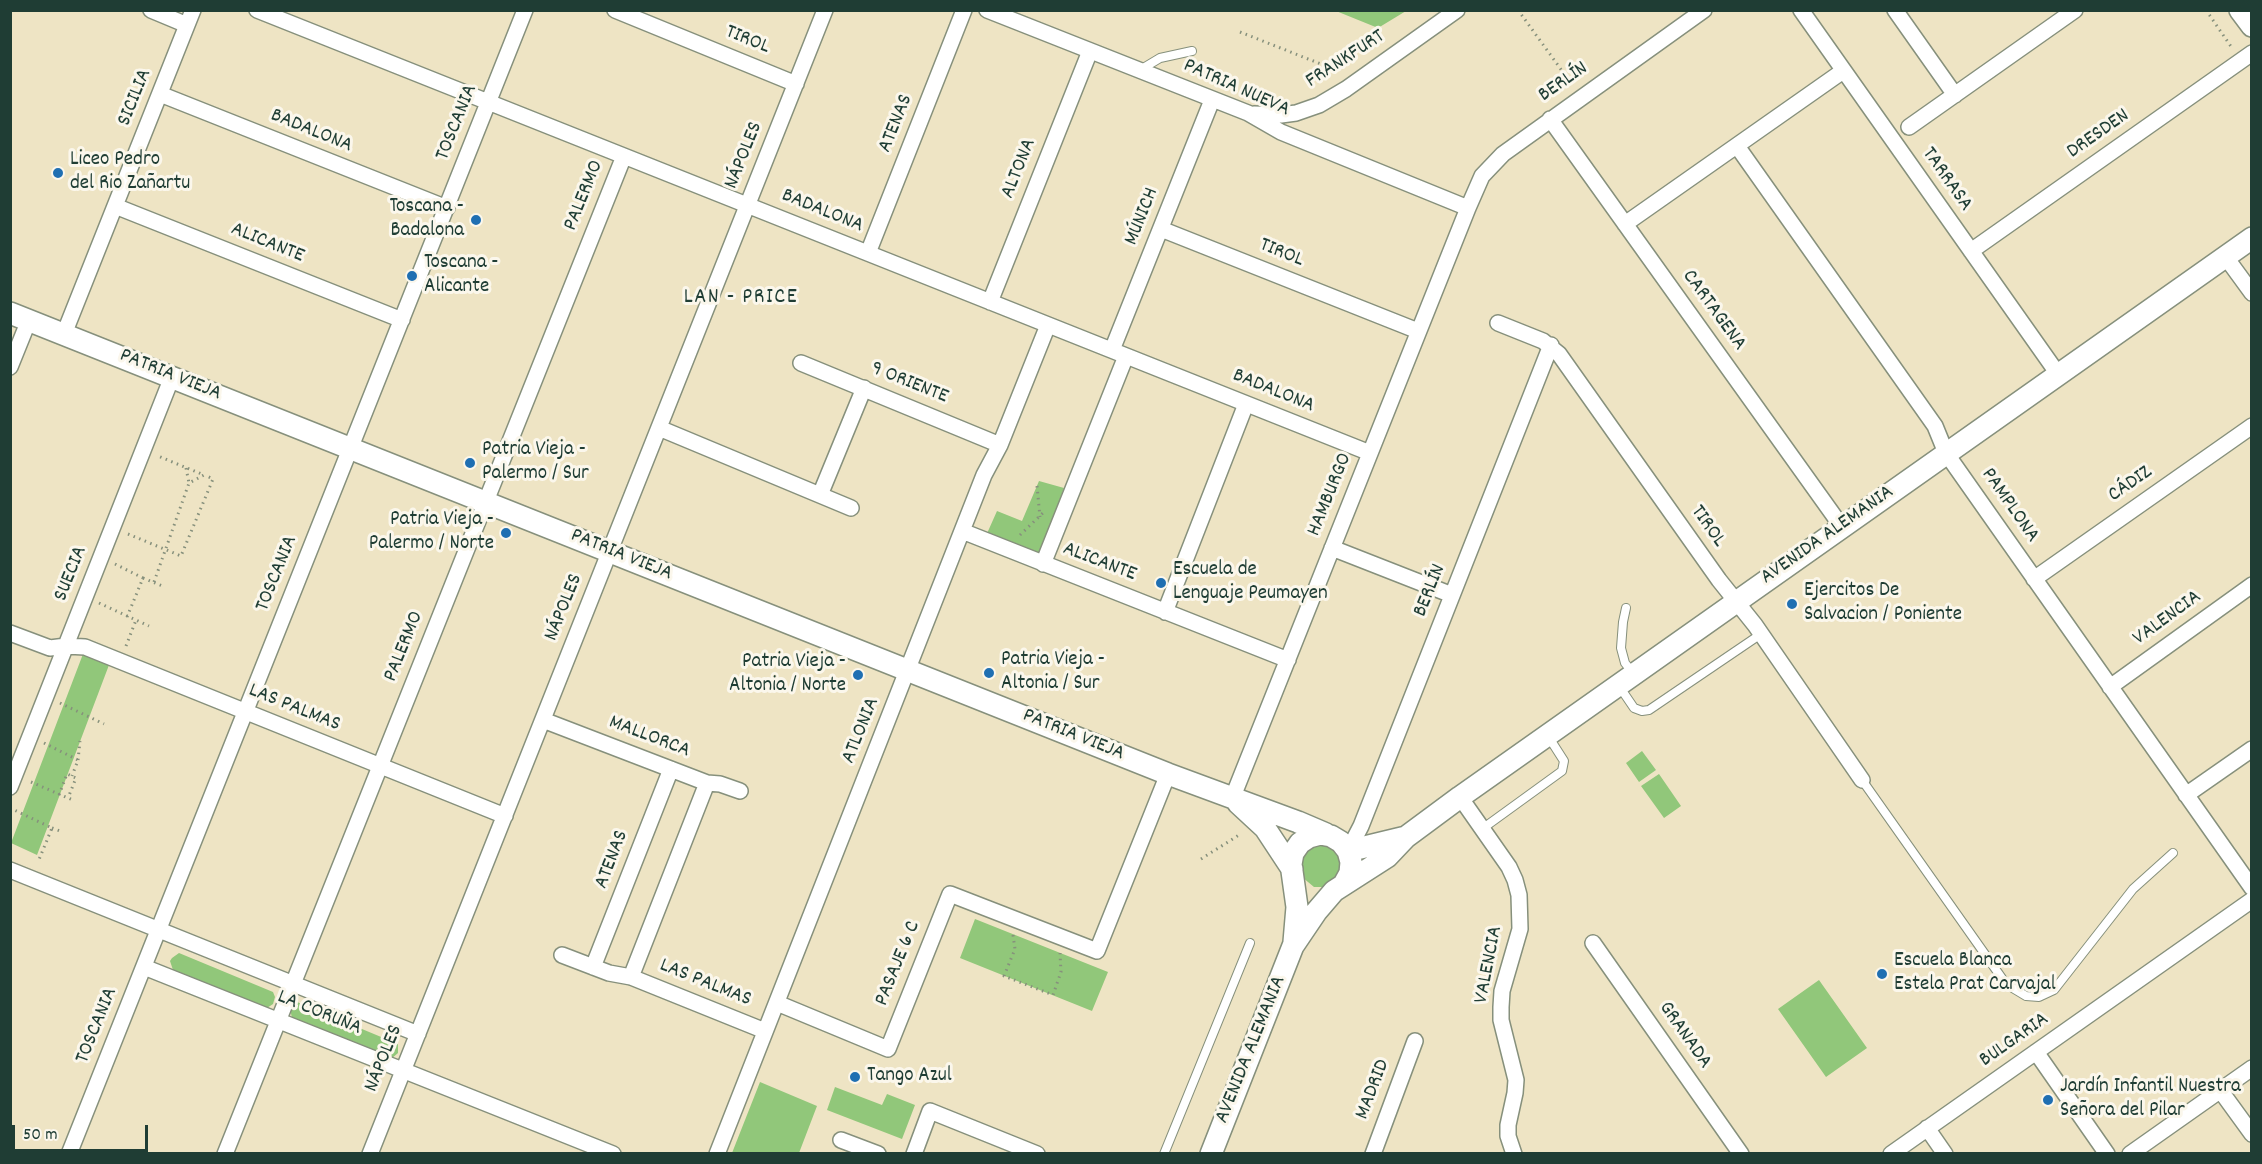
<!DOCTYPE html>
<meta charset="utf-8">
<style>
body{margin:0}
#map{position:relative;width:2262px;height:1164px;overflow:hidden;background:#eee4c4;font-family:Dekko,sans-serif}
canvas{display:block}
.frame{position:absolute;inset:0;border:12px solid #1f3d34;pointer-events:none}
.scale{position:absolute;left:12px;top:1125px;width:136px;height:27px;box-sizing:border-box;border:3px solid #1f3d34;border-top:0;padding-left:8px;font-size:18px;line-height:21px;white-space:nowrap;color:#1f3d34;-webkit-text-stroke:4px #fbf7ec;paint-order:stroke}
</style>
<div id="map">
<canvas width="2262" height="1164"></canvas>
<div class="frame"></div>
<div class="scale">50 m</div>
</div>
<script>
const c = document.querySelector('canvas').getContext('2d');
c.lineJoin = 'round';
function paint(path, color) {
  c.fillStyle = color;
  c.fill(path, 'evenodd');
}
function shape(rows) {
  const path = new Path2D();
  for (const r of rows) {
    path.moveTo(r[0], r[1]);
    for (let i = 2; i < r.length; i += 2) path.lineTo(r[i], r[i + 1]);
  }
  return path;
}
function strokePath(path, color, width, dash) {
  c.strokeStyle = color;
  c.lineWidth = width;
  c.lineCap = dash ? 'butt' : 'round';
  c.setLineDash(dash || []);
  c.stroke(path);
}
function label(font, color, halo, rows, align = 'center') {
  c.font = font + ' Dekko,sans-serif';
  c.lineWidth = 6;
  c.setLineDash([]);
  c.textBaseline = 'middle';
  c.strokeStyle = halo;
  c.fillStyle = color;
  for (const [text, x, y, turn = 0] of rows) {
    c.save();
    c.translate(x, y);
    c.rotate((+turn || 0) * Math.PI / 180);
    c.textAlign = isNaN(turn) ? turn : align;
    if (halo) c.strokeText(text, 0, 0);
    c.fillText(text, 0, 0);
    c.restore();
  }
}
paint(shape([
 [1336,11,1406,11,1378,28],
 [1039,481,1064,488,1040,554,985,538,997,511,1022,521],
 [83,654,109,665,37,855,11,843],
 [1642,751,1656,770,1639,782,1626,763],
 [1659,774,1681,806,1664,818,1641,786],
 [1325,842,1342,855,1342,875,1325,887,1314,887,1302,877,1298,862,1305,848],
 [975,919,1108,972,1092,1011,960,958],
 [179,953,273,992,275,997,273,1004,267,1008,173,970,170,961,172,958],
 [1819,980,1867,1048,1826,1077,1778,1009],
 [297,1002,398,1044,398,1053,391,1059,292,1018,290,1009,291,1005],
 [760,1082,817,1106,799,1153,732,1153],
 [835,1087,882,1105,887,1094,915,1105,902,1139,827,1110]
]), '#91c77a');
const lane = shape([
 [1140,70,1160,58,1192,51],
 [1626,608,1623,622,1621,648,1625,663,1633,673],
 [1619,686,1634,708,1642,711,1649,710,1761,634],
 [1862,780,2006,984,2026,996,2039,997,2054,990,2133,889,2173,853],
 [1482,829,1562,771,1564,761,1548,736],
 [1164,1154,1250,943]
]);
const street = shape([
 [151,10,187,25],
 [257,10,1370,453],
 [615,10,796,84],
 [987,10,1248,113,1281,132,1468,208],
 [1801,10,2058,374],
 [1895,10,1955,95],
 [160,94,447,208],
 [1254,114,1281,115,1296,113,1319,105,1346,89,1457,10],
 [1550,119,1842,527],
 [1909,127,2075,10],
 [1737,146,1935,426,1946,453,2252,888],
 [115,206,402,320],
 [1625,224,1843,71],
 [1161,229,1418,331],
 [1971,251,2252,53],
 [868,253,964,10],
 [2225,256,2252,293],
 [990,302,1090,51],
 [1498,323,1543,341,1559,354,1719,580,1755,625,1862,780],
 [64,334,193,10],
 [1112,350,1212,100],
 [801,363,1000,445],
 [10,367,29,320],
 [659,428,851,508],
 [820,495,864,388],
 [962,531,1288,660],
 [1332,548,1452,595],
 [1043,564,1126,356],
 [2034,579,2252,426],
 [1165,612,1246,404],
 [10,633,50,648,66,646,85,647,505,816],
 [2110,687,2252,585],
 [543,720,707,783,720,784,740,791],
 [10,787,172,377],
 [2186,795,2252,749],
 [1460,797,1509,867,1515,880,1519,895,1520,929,1502,991,1501,1007,1501,1020,1516,1080,1515,1093,1508,1125,1508,1136,1514,1154],
 [1232,799,1468,208,1482,176,1503,154,1704,10],
 [1348,851,1361,826,1551,345],
 [10,870,418,1034],
 [1593,943,1741,1154],
 [562,955,609,973,631,977,765,1031],
 [144,967,613,1154],
 [593,967,671,769],
 [631,977,707,783],
 [777,1003,888,1049,950,894,1097,951,1168,774],
 [2036,1052,2107,1154],
 [2220,1090,2252,1134],
 [1927,1128,1945,1154],
 [841,1140,878,1154],
 [69,1154,525,10],
 [225,1154,624,156],
 [370,1154,825,10],
 [717,1154,984,475,1000,445,1048,325],
 [914,1154,930,1111,1037,1154],
 [1373,1154,1415,1041],
 [1891,1154,2252,900],
 [2130,1154,2252,1068]
]);
const secondary = shape([
 [2240,10,2252,26],
 [10,313,1168,774,1298,822,1326,834],
 [1238,803,1265,828,1292,869],
 [1348,851,1406,837],
 [1294,942,1297,907,1291,864,1293,853,1300,843,1309,837,1320,834,1331,836,1341,842,1348,851,1351,862,1350,873,1344,884],
 [1211,1154,1293,946,1316,912,1334,891,1387,857,1406,837,1460,797,2252,238]
]);
strokePath(lane, '#86907c', 10);
strokePath(street, '#86907c', 18);
strokePath(secondary, '#86907c', 24);
strokePath(shape([
 [1518,10,1573,86],
 [2206,10,2232,48],
 [1240,32,1336,70],
 [186,468,189,483],
 [1037,486,1040,517],
 [128,534,181,556,213,479,205,475],
 [1020,535,1045,511],
 [115,564,143,578,127,617],
 [143,578,165,587],
 [154,582,189,483,204,475,158,456],
 [99,603,149,626],
 [126,646,136,620],
 [60,703,104,724],
 [44,743,78,760,72,776],
 [78,760,80,741],
 [31,782,75,801],
 [59,795,67,774,76,778,68,798],
 [10,808,52,828,38,862],
 [52,828,63,832],
 [1201,859,1239,835],
 [1013,935,1015,949,1004,976,1053,995,1061,972,1060,953]
]), '#86907c', 3, [1.5, 4.5]);
strokePath(lane, '#fff', 8);
strokePath(street, '#fff', 15);
strokePath(secondary, '#fff', 21);
for (const [x, y, r, color] of [
 [58,173,6,"#1f6fb2"],
 [476,220,6,"#1f6fb2"],
 [412,276,6,"#1f6fb2"],
 [470,463,6,"#1f6fb2"],
 [506,533,6,"#1f6fb2"],
 [1161,583,6,"#1f6fb2"],
 [1792,604,6,"#1f6fb2"],
 [989,673,6,"#1f6fb2"],
 [858,675,6,"#1f6fb2"],
 [1882,974,6,"#1f6fb2"],
 [855,1077,6,"#1f6fb2"],
 [2048,1100,6,"#1f6fb2"]
]) {
  const dot = new Path2D();
  dot.arc(x, y, r, 0, 2 * Math.PI);
  c.fillStyle = color;
  c.fill(dot);
  strokePath(dot, '#fbf7ec', 2);
}
label('21px', '#1f3d34', '#fbf7ec', [
 ["TIROL",747,41,22],
 ["FRANKFURT",1346,60,-33],
 ["BERLÍN",1564,83,-35],
 ["PATRIA NUEVA",1236,89,24],
 ["SICILIA",136,98,-68],
 ["TOSCANIA",458,123,-68],
 ["ATENAS",897,124,-68],
 ["BADALONA",311,132,22],
 ["DRESDEN",2099,135,-35],
 ["NÁPOLES",745,156,-68],
 ["ALTONA",1020,169,-68],
 ["TARRASA",1946,180,55],
 ["PALERMO",585,196,-68],
 ["BADALONA",822,212,22],
 ["MÚNICH",1143,217,-68],
 ["ALICANTE",267,244,22],
 ["TIROL",1281,254,22],
 ["CARTAGENA",1713,311,54],
 ["PATRIA VIEJA",170,376,22],
 ["9 ORIENTE",909,384,22],
 ["BADALONA",1273,392,22],
 ["CÁDIZ",2131,485,-35],
 ["HAMBURGO",1331,495,-68],
 ["PAMPLONA",2009,506,55],
 ["TIROL",1707,527,55],
 ["AVENIDA ALEMANIA",1828,536,-35],
 ["PATRIA VIEJA",621,556,22],
 ["ALICANTE",1099,563,21],
 ["SUECIA",72,574,-68],
 ["TOSCANIA",278,574,-68],
 ["BERLÍN",1431,591,-68],
 ["NÁPOLES",565,608,-68],
 ["VALENCIA",2168,619,-36],
 ["PALERMO",405,647,-68],
 ["LAS PALMAS",294,709,22],
 ["ATLONIA",862,731,-68],
 ["PATRIA VIEJA",1073,736,22],
 ["MALLORCA",649,738,21],
 ["ATENAS",613,860,-69],
 ["PASAJE 6 C",899,964,-68],
 ["VALENCIA",1490,965,-79],
 ["LAS PALMAS",705,984,22],
 ["LA CORUÑA",319,1014,22],
 ["TOSCANIA",98,1026,-68],
 ["GRANADA",1684,1036,55],
 ["BULGARIA",2015,1041,-35],
 ["AVENIDA ALEMANIA",1252,1050,-68],
 ["NÁPOLES",385,1059,-68],
 ["MADRID",1374,1090,-69]
]);
label('21px', '#1f3d34', '#fbf7ec', [
 ["Liceo Pedro",70,161],
 ["del Rio Zañartu",70,185],
 ["Toscana -",464,208,"right"],
 ["Badalona",464,232,"right"],
 ["Toscana -",424,264],
 ["Alicante",424,288],
 ["Patria Vieja -",482,451],
 ["Palermo / Sur",482,475],
 ["Patria Vieja -",494,521,"right"],
 ["Palermo / Norte",494,545,"right"],
 ["Escuela de",1173,571],
 ["Lenguaje Peumayen",1173,595],
 ["Ejercitos De",1804,592],
 ["Salvacion / Poniente",1804,616],
 ["Patria Vieja -",1001,661],
 ["Altonia / Sur",1001,685],
 ["Patria Vieja -",846,663,"right"],
 ["Altonia / Norte",846,687,"right"],
 ["Escuela Blanca",1894,962],
 ["Estela Prat Carvajal",1894,986],
 ["Tango Azul",867,1077],
 ["Jardín Infantil Nuestra",2060,1088],
 ["Señora del Pilar",2060,1112]
], 'left');
c.letterSpacing = '1.5px';
label('22px', '#1f3d34', '#fbf7ec', [
 ["LAN - PRICE",741,299]
]);
c.letterSpacing = '0px';
</script>
